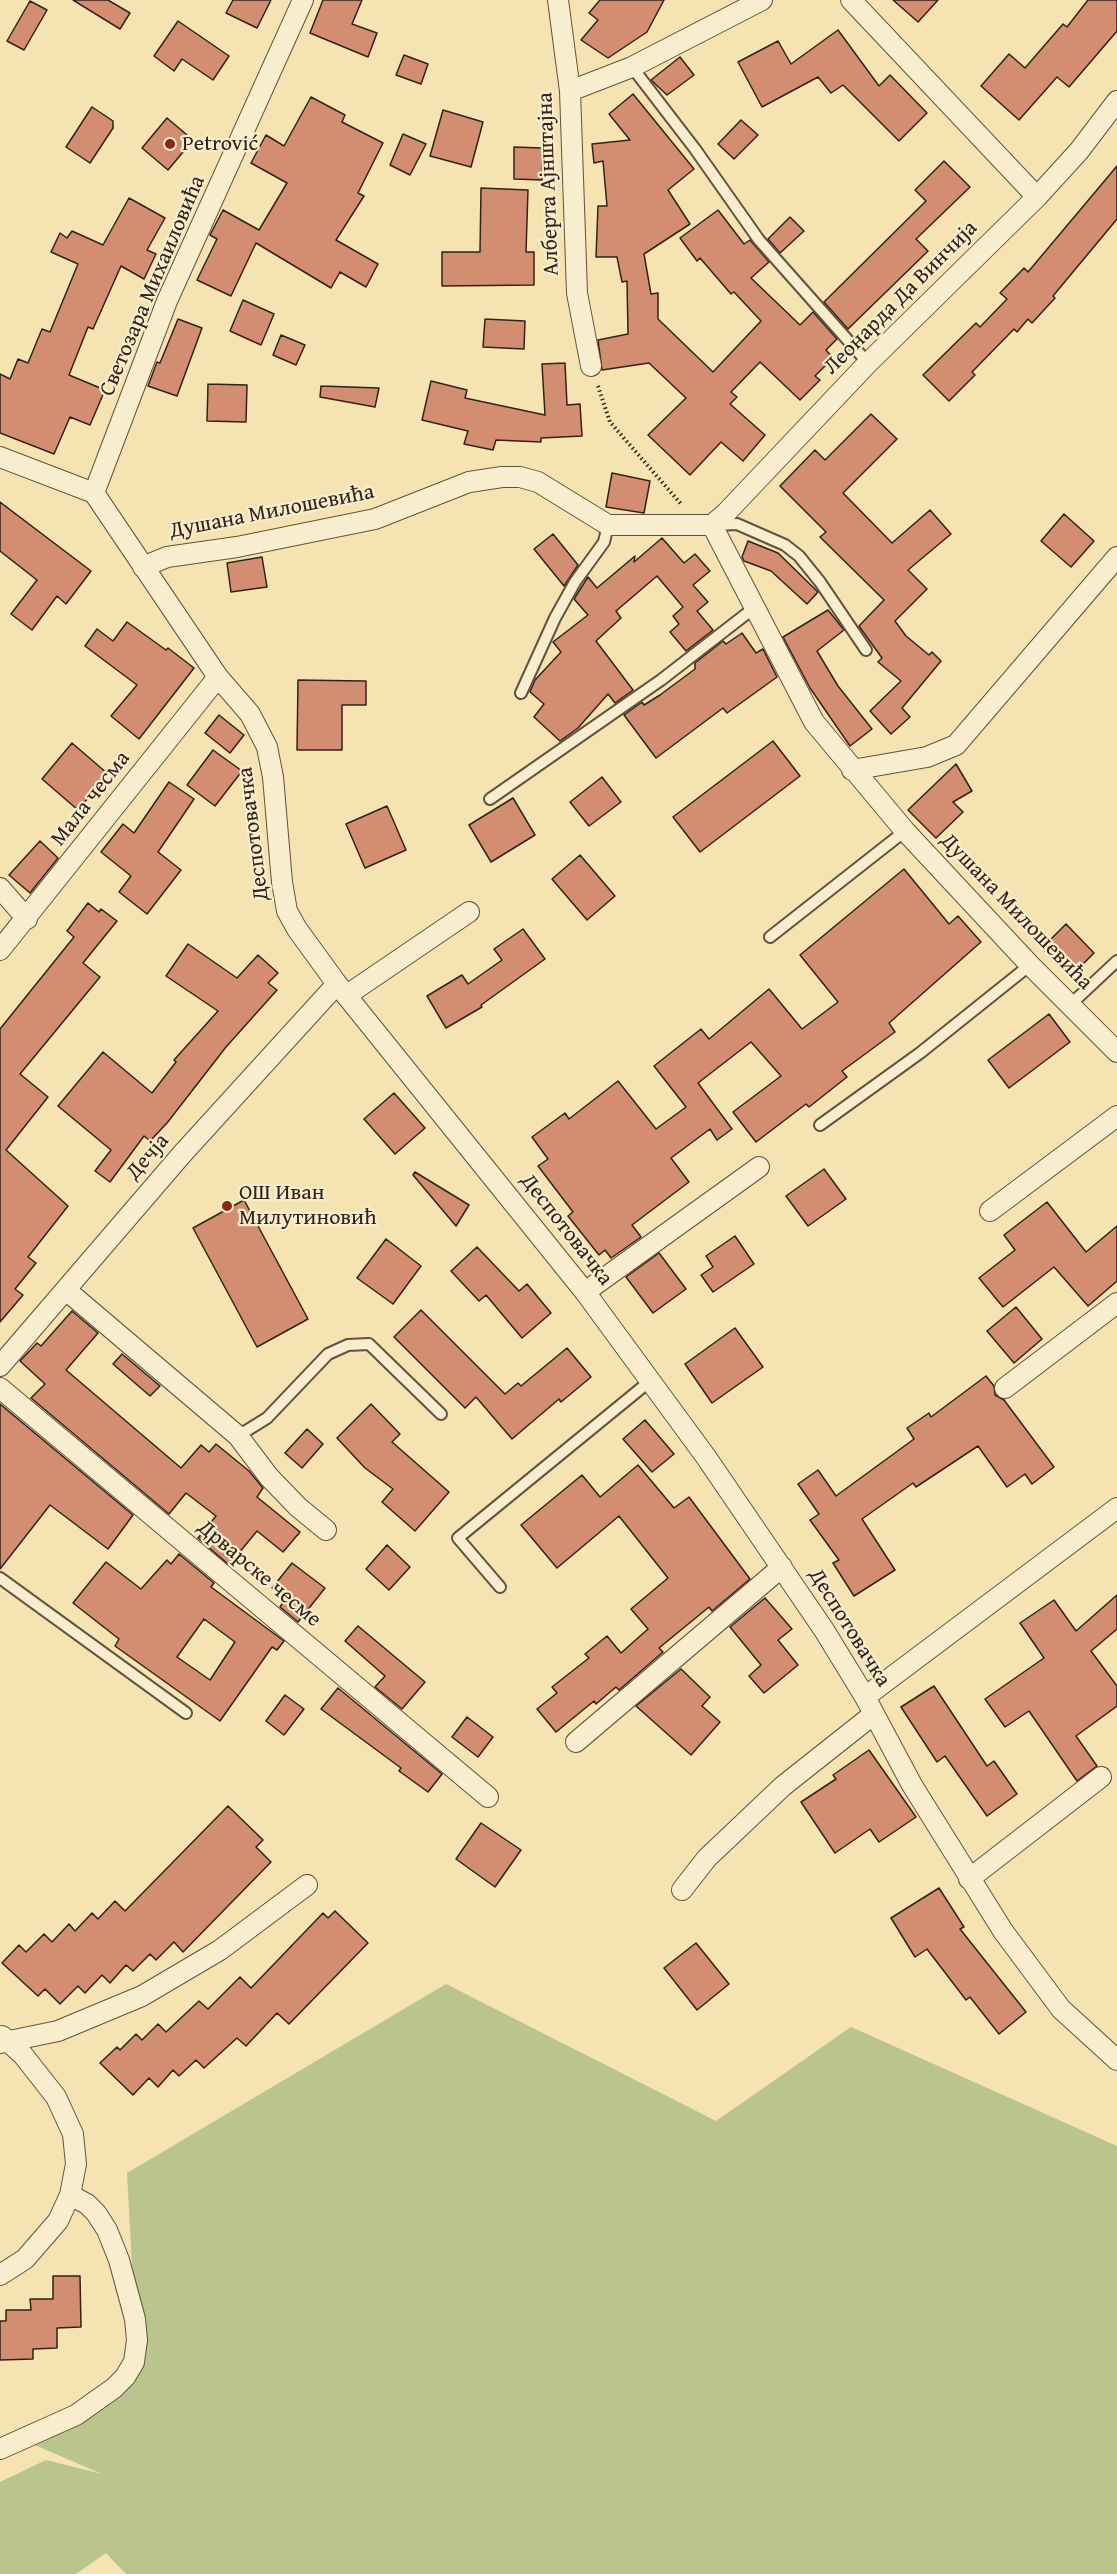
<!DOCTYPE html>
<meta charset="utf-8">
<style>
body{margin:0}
canvas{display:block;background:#f5e4b1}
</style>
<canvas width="1117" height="2574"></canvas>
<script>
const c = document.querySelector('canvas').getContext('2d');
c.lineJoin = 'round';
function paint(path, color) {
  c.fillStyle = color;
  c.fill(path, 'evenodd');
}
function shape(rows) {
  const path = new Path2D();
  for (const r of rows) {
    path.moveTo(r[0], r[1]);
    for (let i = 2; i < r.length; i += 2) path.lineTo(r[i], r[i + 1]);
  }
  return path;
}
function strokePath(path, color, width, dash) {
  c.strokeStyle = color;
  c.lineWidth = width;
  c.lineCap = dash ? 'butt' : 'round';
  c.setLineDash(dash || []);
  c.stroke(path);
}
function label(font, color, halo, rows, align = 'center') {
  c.font = font + ' "Gentium Book Plus",serif';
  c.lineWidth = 4.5;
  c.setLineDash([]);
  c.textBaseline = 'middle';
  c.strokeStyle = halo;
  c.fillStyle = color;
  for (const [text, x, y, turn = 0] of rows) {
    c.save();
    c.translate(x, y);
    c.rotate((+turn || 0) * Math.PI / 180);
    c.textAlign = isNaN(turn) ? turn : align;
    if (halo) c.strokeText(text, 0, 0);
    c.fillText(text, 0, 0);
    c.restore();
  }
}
paint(shape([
 [446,1984,716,2121,851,2027,1117,2146,1117,2574,126,2574,106,2553,76,2574,0,2574,0,2482,46,2460,102,2474,23,2440,125,2377,135,2319,127,2173]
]), '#bac48d');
const building = shape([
 [73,0,108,0,130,13,120,29,73,0],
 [233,0,271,0,257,28,226,13,233,0],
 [323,0,362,0,352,24,377,33,368,57,310,33,323,0],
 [600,0,664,0,647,32,608,58,581,40,598,20,589,13,600,0],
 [893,0,938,0,918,22,893,0],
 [1088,0,1117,0,1117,31,1069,87,1057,77,1019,120,981,86,1009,54,1025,68,1063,24,1067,27,1088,0],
 [30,1,47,10,24,50,7,41,30,1],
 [178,21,229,56,213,80,182,59,174,71,154,56,178,21],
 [838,30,879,86,890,75,927,113,899,141,843,85,831,93,818,77,762,107,738,62,778,41,791,64,838,30],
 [404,55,428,64,421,84,396,75,404,55],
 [680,57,694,75,667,95,651,80,680,57],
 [633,94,694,169,668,190,690,224,644,254,651,294,658,293,658,319,713,372,761,321,734,292,731,294,700,258,697,261,680,238,718,210,744,244,750,240,769,262,751,278,800,325,813,312,837,339,826,350,833,358,815,376,820,380,800,400,760,362,731,392,737,397,730,404,765,435,743,461,721,442,690,475,648,435,686,398,649,363,602,370,598,340,628,334,627,281,622,282,617,257,596,257,598,206,607,206,603,161,594,163,592,144,630,140,609,114,633,94],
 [311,97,345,115,342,122,383,143,358,193,364,196,336,240,378,264,366,287,340,272,331,288,256,243,231,296,197,280,217,239,210,235,223,210,259,230,287,183,251,163,266,135,284,146,311,97],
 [92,107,113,121,113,128,90,163,66,147,92,107],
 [443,110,483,122,471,167,430,156,443,110],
 [167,118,193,140,168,170,142,148,167,118],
 [741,120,758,135,734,159,718,144,741,120],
 [403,134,426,144,410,175,390,165,403,134],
 [514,147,542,148,542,180,514,179,514,147],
 [944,161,970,187,916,239,928,251,848,329,824,302,926,201,915,190,944,161],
 [1117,166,1117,219,1053,296,1055,298,1032,323,1028,319,1017,332,1014,329,972,372,975,375,949,401,923,375,976,323,980,327,1007,299,1000,293,1024,268,1028,272,1117,166],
 [481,188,528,190,526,252,534,252,534,285,442,286,442,252,480,252,481,188],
 [129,198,165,218,147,250,156,254,144,279,121,266,93,329,88,327,69,375,105,390,90,425,70,417,54,454,0,433,0,374,10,379,18,359,28,363,42,329,50,332,78,264,51,252,60,233,67,238,72,231,103,245,129,198],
 [790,217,804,231,780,253,768,239,790,217],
 [243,300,274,314,261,345,230,331,243,300],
 [178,319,202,328,177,396,148,386,157,362,160,363,178,319],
 [485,319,525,321,524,349,483,347,485,319],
 [281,335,305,345,296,365,273,355,281,335],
 [565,363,567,405,580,404,582,436,541,438,541,442,496,440,493,450,464,444,468,431,422,420,431,381,467,390,465,398,545,415,542,364,565,363],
 [208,384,247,385,246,422,207,421,208,384],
 [321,386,379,388,375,407,320,397,321,386],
 [871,414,897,439,843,493,892,543,930,510,951,534,908,570,927,589,895,621,906,636,929,655,932,652,941,661,902,708,910,717,891,734,870,711,901,681,878,662,882,658,859,626,884,600,820,537,826,532,780,486,815,450,825,460,871,414],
 [612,473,650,481,644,513,606,507,612,473],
 [0,502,91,571,66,604,57,596,32,630,11,614,37,580,0,551,0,502],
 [1064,514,1094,541,1071,567,1041,541,1064,514],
 [553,534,578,565,564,586,534,549,553,534],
 [662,538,684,563,695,554,710,571,693,585,708,602,697,611,713,630,686,651,670,632,679,624,673,616,683,607,657,576,616,611,621,618,596,641,633,690,615,703,608,694,578,728,560,741,534,717,544,704,530,692,535,680,561,652,553,642,588,615,574,599,588,577,597,588,635,556,634,562,662,538],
 [748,541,778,553,818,592,807,604,771,571,744,561,742,557,748,541],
 [262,557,267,587,231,592,227,563,262,557],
 [828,610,844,630,817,651,838,686,872,729,850,746,810,688,783,637,828,610],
 [127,622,166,650,168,648,194,668,139,739,111,716,137,685,85,646,97,629,113,641,127,622],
 [742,633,756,653,763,649,777,677,727,713,723,708,656,758,624,715,642,702,644,705,660,695,695,669,695,663,723,641,726,644,742,633],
 [298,680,366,681,366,705,342,705,342,750,297,750,298,680],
 [219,715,244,735,230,753,205,733,219,715],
 [773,741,800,776,700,852,673,817,773,741],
 [72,743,108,774,78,810,42,779,72,743],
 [213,750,242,771,215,806,187,785,213,750],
 [956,764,972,791,953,802,963,812,936,838,908,810,956,764],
 [602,777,621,802,589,826,570,802,602,777],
 [169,782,194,799,158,852,181,870,147,914,119,892,131,876,101,852,123,824,134,833,169,782],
 [513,798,535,835,491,862,469,825,513,798],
 [387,806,406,850,365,868,346,824,387,806],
 [40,841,58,858,30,893,9,875,40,841],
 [580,855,615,896,587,920,552,879,580,855],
 [904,869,949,924,958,916,981,942,889,1023,895,1032,842,1071,847,1077,809,1107,806,1104,756,1142,733,1112,781,1076,751,1042,698,1083,732,1129,717,1140,710,1129,671,1158,689,1182,632,1225,641,1237,611,1258,605,1250,599,1255,568,1216,573,1212,538,1166,548,1159,532,1137,565,1113,569,1119,618,1081,656,1129,686,1107,654,1066,701,1029,709,1039,769,989,802,1029,838,1002,800,955,904,869],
 [88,903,99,912,101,909,117,921,83,963,100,977,20,1074,48,1097,6,1150,68,1206,28,1257,36,1263,15,1289,23,1295,0,1322,0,1029,74,937,67,931,88,903],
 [1066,924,1094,953,1070,977,1042,948,1066,924],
 [523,929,545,959,481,1005,482,1007,446,1028,427,996,462,975,468,984,502,960,494,949,523,929],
 [188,944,237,978,258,955,278,973,268,983,277,990,226,1047,167,1123,150,1141,144,1136,110,1182,95,1171,111,1150,58,1106,103,1052,152,1093,176,1062,174,1060,218,1011,166,976,188,944],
 [1049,1014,1070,1042,1009,1088,988,1060,1049,1014],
 [394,1093,425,1128,395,1154,364,1119,394,1093],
 [824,1169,846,1199,808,1226,786,1196,824,1169],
 [415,1172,469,1205,456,1226,413,1175,415,1172],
 [244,1200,308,1319,257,1347,193,1228,244,1200],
 [1047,1202,1086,1252,1117,1226,1117,1281,1088,1306,1054,1267,1003,1307,979,1278,1015,1250,1004,1235,1047,1202],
 [735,1236,754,1264,713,1292,701,1275,713,1267,706,1256,735,1236],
 [386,1239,421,1266,393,1304,357,1278,386,1239],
 [477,1247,519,1291,527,1284,551,1313,522,1338,486,1295,479,1301,451,1271,477,1247],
 [659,1253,686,1289,653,1313,626,1277,659,1253],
 [1016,1307,1042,1339,1014,1363,987,1331,1016,1307],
 [421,1310,505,1394,518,1383,521,1386,567,1348,591,1377,561,1402,559,1399,512,1439,476,1397,465,1408,394,1337,421,1310],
 [72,1311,98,1333,66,1370,181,1468,201,1445,209,1452,216,1444,249,1471,263,1488,257,1497,300,1532,283,1552,257,1531,229,1565,198,1538,216,1516,186,1493,169,1514,31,1398,45,1384,20,1361,37,1343,41,1346,72,1311],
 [735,1328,763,1367,712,1403,685,1364,735,1328],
 [122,1354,160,1386,150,1396,113,1364,122,1354],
 [986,1376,994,1386,995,1395,1004,1400,1054,1467,1032,1484,1025,1474,1007,1487,978,1446,916,1487,913,1483,862,1519,895,1570,854,1596,833,1563,839,1560,810,1520,819,1514,798,1484,818,1470,836,1496,914,1439,907,1428,929,1413,931,1417,986,1376],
 [0,1404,133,1515,108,1549,50,1505,0,1569,0,1404],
 [371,1404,400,1434,392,1442,449,1492,415,1531,382,1502,393,1489,365,1468,337,1438,371,1404],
 [645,1420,674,1454,652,1472,623,1439,645,1420],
 [307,1429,323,1444,302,1468,285,1453,307,1429],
 [638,1465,674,1508,689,1497,750,1579,712,1611,709,1607,659,1648,663,1652,619,1690,616,1687,596,1704,594,1701,556,1732,537,1709,557,1693,552,1687,589,1658,585,1654,607,1636,621,1653,648,1629,631,1609,668,1578,619,1516,557,1568,521,1525,582,1475,600,1497,638,1465],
 [387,1545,410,1567,389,1590,366,1569,387,1545],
 [179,1554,214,1583,211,1587,284,1641,277,1650,272,1647,220,1721,115,1646,119,1639,73,1603,106,1562,141,1589,167,1560,171,1564,179,1554],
 [204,1619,235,1642,210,1680,177,1657,204,1619],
 [292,1563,325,1588,298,1622,280,1607,286,1598,272,1588,292,1563],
 [1117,1595,1117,1629,1091,1651,1117,1686,1117,1706,1076,1736,1097,1766,1077,1781,1029,1711,1005,1727,985,1699,1044,1658,1020,1623,1054,1600,1076,1631,1117,1595],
 [765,1598,792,1629,778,1640,798,1665,764,1693,749,1676,761,1665,730,1627,765,1598],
 [358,1626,425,1682,402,1709,375,1687,385,1676,345,1641,358,1626],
 [681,1669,710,1697,702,1706,720,1722,691,1755,636,1706,681,1669],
 [934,1686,987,1766,994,1761,1017,1794,987,1816,945,1756,937,1762,901,1707,934,1686],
 [338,1688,442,1774,428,1792,399,1771,401,1768,321,1709,338,1688],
 [285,1695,304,1709,284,1735,266,1721,285,1695],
 [467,1717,493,1737,478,1757,452,1737,467,1717],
 [869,1750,916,1817,879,1842,870,1829,835,1853,801,1802,836,1779,833,1775,869,1750],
 [228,1806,263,1840,256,1847,271,1862,183,1952,174,1942,156,1960,150,1954,133,1971,126,1965,110,1983,102,1975,85,1993,78,1986,60,2004,45,1989,38,1996,2,1963,19,1945,26,1952,44,1934,52,1942,69,1924,75,1931,92,1913,98,1919,115,1901,125,1911,228,1806],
 [481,1823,521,1850,495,1887,456,1859,481,1823],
 [939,1888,964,1927,960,1929,1026,2012,999,2034,970,1997,966,2000,927,1949,915,1957,891,1918,939,1888],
 [335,1911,368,1943,289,2024,277,2013,246,2046,237,2038,204,2068,196,2060,179,2076,173,2070,158,2087,149,2078,133,2095,100,2063,117,2047,120,2050,136,2034,142,2040,158,2024,166,2032,199,2001,208,2009,240,1977,251,1988,323,1913,328,1918,335,1911],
 [696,1943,729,1984,697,2010,664,1968,696,1943],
 [53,2276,80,2276,81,2327,57,2328,57,2348,33,2349,33,2359,0,2360,0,2321,6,2321,6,2310,31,2310,30,2299,53,2299,53,2276]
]);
paint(building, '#d38e72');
strokePath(building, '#322219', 1.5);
const lane = shape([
 [632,67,695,149,759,240,868,363],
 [715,525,737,524,785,545,799,556,820,582,866,650],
 [521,693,555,618,575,582,604,542,608,525],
 [490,799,661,680,754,608],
 [770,937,905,831],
 [1071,1004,1117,961],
 [820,1125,920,1053,1030,965],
 [238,1436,267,1418,328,1354,348,1345,369,1344,441,1414],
 [0,1578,186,1713],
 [500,1587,458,1538,650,1381]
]);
const street = shape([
 [558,0,570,91,577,293,591,366],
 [851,0,1037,197],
 [570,91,632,67,762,0],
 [0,457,94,493,218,677,250,714,267,747,273,777,282,882,287,911,297,929,337,984,585,1292,706,1457,824,1630,865,1697,912,1785,1003,1931,1061,2009,1117,2060],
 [94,493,167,301,303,0],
 [712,525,814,722,905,831,1030,965,1117,1052],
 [712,525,725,514,868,363,1037,197,1079,151,1117,101],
 [143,567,167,557,237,547,375,519,469,482,502,477,520,477,538,482,608,525,712,525],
 [852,770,927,757,956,745,1117,557],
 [0,888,27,919],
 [0,950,218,677],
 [347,995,469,912],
 [990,1211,1117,1116],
 [66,1290,238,1436,269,1477,298,1507,326,1530],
 [585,1292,759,1167],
 [0,1366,183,1153,337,984],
 [0,1388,488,1797],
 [1005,1388,1117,1303],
 [865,1697,1117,1508],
 [576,1742,782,1567],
 [969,1879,1101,1777],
 [682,1890,707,1858,783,1786,874,1714],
 [0,2043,58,2031,142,1996,220,1950,307,1885],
 [0,2275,25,2259,58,2221,70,2195,76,2164,73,2134,56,2097,23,2055,2,2036],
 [0,2449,76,2415,114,2388,125,2377,134,2362,137,2340,135,2319,119,2260,107,2230,96,2213,87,2204,70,2195]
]);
strokePath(lane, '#63523f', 14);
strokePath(street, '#63523f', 22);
strokePath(shape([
 [598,386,610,422,681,504]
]), '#322219', 4, [1.5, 3]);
strokePath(lane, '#f8edcc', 10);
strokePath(street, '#f8edcc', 20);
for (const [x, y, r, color] of [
 [170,144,6,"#8f2418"],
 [227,1206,6,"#8f2418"]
]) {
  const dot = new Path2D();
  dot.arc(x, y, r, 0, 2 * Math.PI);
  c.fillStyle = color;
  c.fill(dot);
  strokePath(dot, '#f8edcc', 2);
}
label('22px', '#322219', '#f8edcc', [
 ["Petrović",182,144],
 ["ОШ Иван",239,1193],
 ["Милутиновић",239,1218]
], 'left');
label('22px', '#322219', '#f8edcc', [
 ["Алберта Ајнштајна",549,184,-92],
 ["Светозара Михаиловића",153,286,-67],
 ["Леонарда Да Винчија",901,298,-45],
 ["Душана Милошевића",272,512,-11],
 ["Мала чесма",91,799,-52],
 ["Деспотовачка",254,834,-97],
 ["Душана Милошевића",1016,912,46],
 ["Дечја",148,1157,-49],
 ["Деспотовачка",566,1230,52],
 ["Дрварске чесме",259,1574,40],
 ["Деспотовачка",849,1628,58]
]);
</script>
